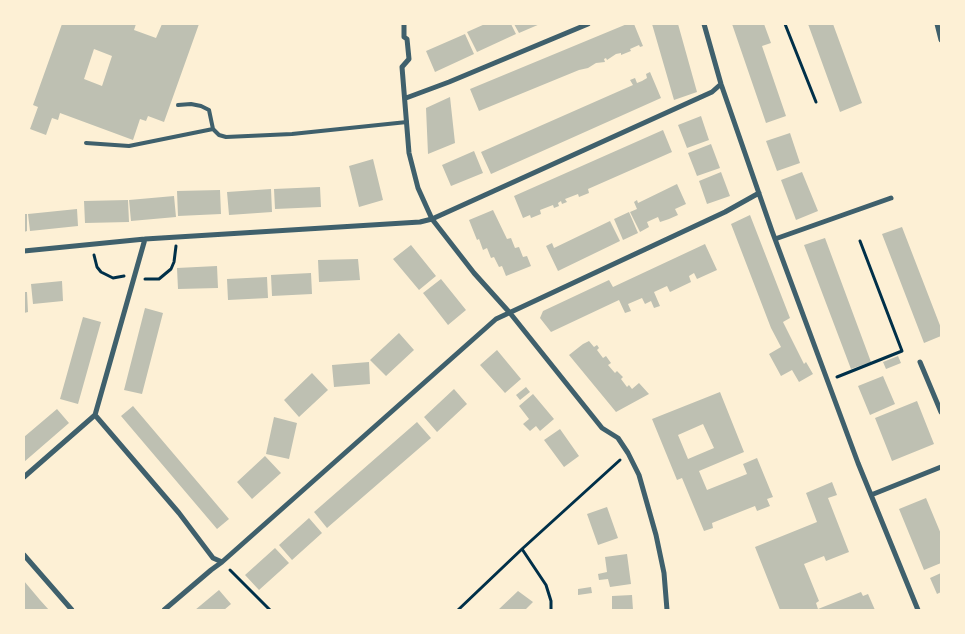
<!DOCTYPE html>
<style>
body{margin:0}
#map{position:relative;width:965px;height:634px;overflow:hidden;background:#fdf0d5;font-family:"Zilla Slab",serif}
canvas{display:block}
.frame{position:absolute;inset:0;border:25px solid #fdf0d5;pointer-events:none}
</style>
<div id="map">
<canvas width="965" height="634"></canvas>
<div class="frame"></div>
</div>
<script>
const c = document.querySelector('canvas').getContext('2d');
c.lineJoin = 'round';
function paint(path, color) {
  c.fillStyle = color;
  c.fill(path, 'evenodd');
}
function shape(rows) {
  const path = new Path2D();
  for (const r of rows) {
    path.moveTo(r[0], r[1]);
    for (let i = 2; i < r.length; i += 2) path.lineTo(r[i], r[i + 1]);
  }
  return path;
}
function strokePath(path, color, width, dash) {
  c.strokeStyle = color;
  c.lineWidth = width;
  c.lineCap = dash ? 'butt' : 'round';
  c.setLineDash(dash || []);
  c.stroke(path);
}
paint(shape([
 [62,24,136,24,134,30,156,38,162,24,199,24,164,122,148,116,146,121,140,119,133,140,60,113,58,120,52,118,46,135,30,129,38,107,33,105],
 [94,49,112,56,102,86,84,79],
 [485,24,511,24,516,34,477,52,467,32],
 [514,24,540,24,519,33],
 [627,24,634,24,643,46,640,47,639,45,630,49,631,51,621,55,621,53,616,54,607,60,606,58,604,59,605,62,596,63,588,68,579,70,479,111,470,89],
 [652,24,678,24,697,92,674,100],
 [732,24,764,24,771,43,762,46,786,116,766,123],
 [808,24,833,24,862,103,840,112],
 [465,34,474,54,435,72,426,51],
 [650,72,661,98,491,174,481,152,633,85,630,80,635,78,637,83,642,81,647,78,646,74],
 [450,97,455,143,428,154,426,108],
 [701,116,709,140,687,148,678,125],
 [663,130,672,152,588,189,589,193,579,197,578,194,565,199,567,202,562,204,561,201,558,203,559,206,554,208,553,205,540,210,541,214,531,218,530,215,523,218,514,196],
 [790,133,800,163,777,171,766,141],
 [711,144,720,168,697,176,688,153],
 [474,151,483,173,451,186,442,165],
 [373,159,383,200,359,207,349,166],
 [721,172,730,196,707,204,699,181],
 [802,172,818,211,796,220,781,180],
 [677,184,686,204,675,209,678,215,669,219,660,222,658,217,647,222,649,227,640,232,630,212,637,209,634,202,637,200,638,203],
 [320,187,321,207,275,209,274,189],
 [271,189,272,212,229,215,227,192],
 [220,190,221,214,178,216,177,191],
 [174,196,176,217,131,221,129,200],
 [128,200,129,222,85,223,84,201],
 [77,209,78,226,30,231,28,214],
 [493,210,507,239,511,238,515,248,519,247,523,257,527,256,531,266,506,276,502,266,499,267,494,257,491,258,487,248,483,250,479,239,477,240,469,220],
 [629,212,638,233,623,240,614,219],
 [24,214,27,214,27,231,24,232],
 [750,215,790,318,783,322,804,364,806,362,813,374,799,382,792,370,781,376,769,354,781,347,771,328,731,224],
 [610,221,620,241,558,271,546,246,552,243,554,248],
 [902,227,941,328,941,336,924,343,882,234],
 [825,238,871,362,851,369,804,245],
 [705,244,717,270,697,279,694,273,689,276,691,282,670,292,667,286,654,292,660,306,654,308,651,301,645,304,642,298,628,304,631,311,625,313,619,300,551,332,540,318,543,311,609,280,613,287],
 [411,245,436,276,419,290,393,259],
 [358,259,360,280,319,282,318,260],
 [217,266,218,288,178,289,177,268],
 [311,273,312,294,272,296,271,275],
 [267,277,268,298,228,300,227,279],
 [441,279,466,310,448,325,423,293],
 [62,281,63,301,33,304,31,284],
 [24,292,27,292,28,312,24,313],
 [145,308,163,313,142,394,124,390],
 [83,317,101,322,78,404,60,399],
 [399,333,414,350,386,376,370,360],
 [589,341,594,347,597,345,599,348,597,350,603,358,606,356,611,363,608,365,615,373,617,371,623,377,621,379,627,387,629,385,632,389,639,383,649,394,616,412,569,355,583,344],
 [497,350,521,379,505,393,480,365],
 [898,356,901,363,886,369,883,362],
 [369,362,370,384,334,387,332,365],
 [312,373,328,390,299,417,284,400],
 [883,376,895,404,870,415,858,386],
 [526,387,530,392,520,400,516,395],
 [454,389,467,404,437,432,424,417],
 [720,392,744,452,699,471,707,490,747,474,743,464,757,458,773,497,767,499,770,506,757,511,755,506,712,523,713,528,704,531,682,478,677,480,652,419],
 [703,424,714,448,688,459,678,435],
 [533,394,554,419,540,431,536,426,530,431,523,424,529,419,519,406],
 [917,401,934,444,892,461,875,418],
 [133,406,229,519,217,529,121,416],
 [57,409,69,423,24,462,24,437],
 [274,417,297,423,289,459,266,454],
 [417,422,431,438,327,528,314,512],
 [560,429,579,456,564,467,544,440],
 [265,456,281,473,252,499,237,482],
 [832,482,837,495,828,498,849,552,826,561,824,556,804,564,819,601,816,603,818,609,861,592,863,596,868,594,875,610,780,610,755,547,817,522,806,493],
 [926,498,941,534,941,563,924,570,899,509],
 [607,507,618,538,598,545,587,514],
 [309,518,322,533,292,560,279,545],
 [275,548,289,563,259,590,245,575],
 [627,554,631,584,610,587,608,579,599,580,598,574,607,572,605,557],
 [941,573,941,592,937,594,930,578],
 [24,581,40,600,49,610,25,610],
 [591,587,592,593,578,595,578,589],
 [219,590,231,604,224,610,195,610],
 [518,591,533,602,525,610,498,610],
 [632,595,633,610,612,610,612,596]
]), '#bec0b2');
strokePath(shape([
 [785,24,816,102],
 [94,255,97,267,101,272,113,278,124,276],
 [145,279,159,279,171,269,174,262,176,246],
 [837,377,902,351,860,241],
 [522,549,546,585,551,601,551,610],
 [230,570,270,610],
 [458,610,522,549,620,460]
]), '#003049', 3);
strokePath(shape([
 [178,105,191,104,201,106,209,110,213,129,219,135,226,137,292,134,407,122],
 [86,143,129,146,213,129]
]), '#3f606c', 4);
strokePath(shape([
 [404,24,404,37,407,39,409,59,402,67,409,153,418,188,432,219,474,273,510,313,602,428,618,438,628,453,639,475,656,535,664,573,667,610],
 [704,24,721,84,772,231,858,463,918,610],
 [937,24,941,40],
 [406,98,449,82,588,24],
 [775,239,891,198],
 [24,251,145,239,420,222,432,219,712,92,721,84],
 [920,362,941,412],
 [95,415,145,239],
 [24,477,95,415,179,513,213,558,222,562,211,570,164,610],
 [871,495,941,467],
 [24,555,72,610],
 [222,562,496,319,725,212,759,193]
]), '#3f606c', 5);
</script>
